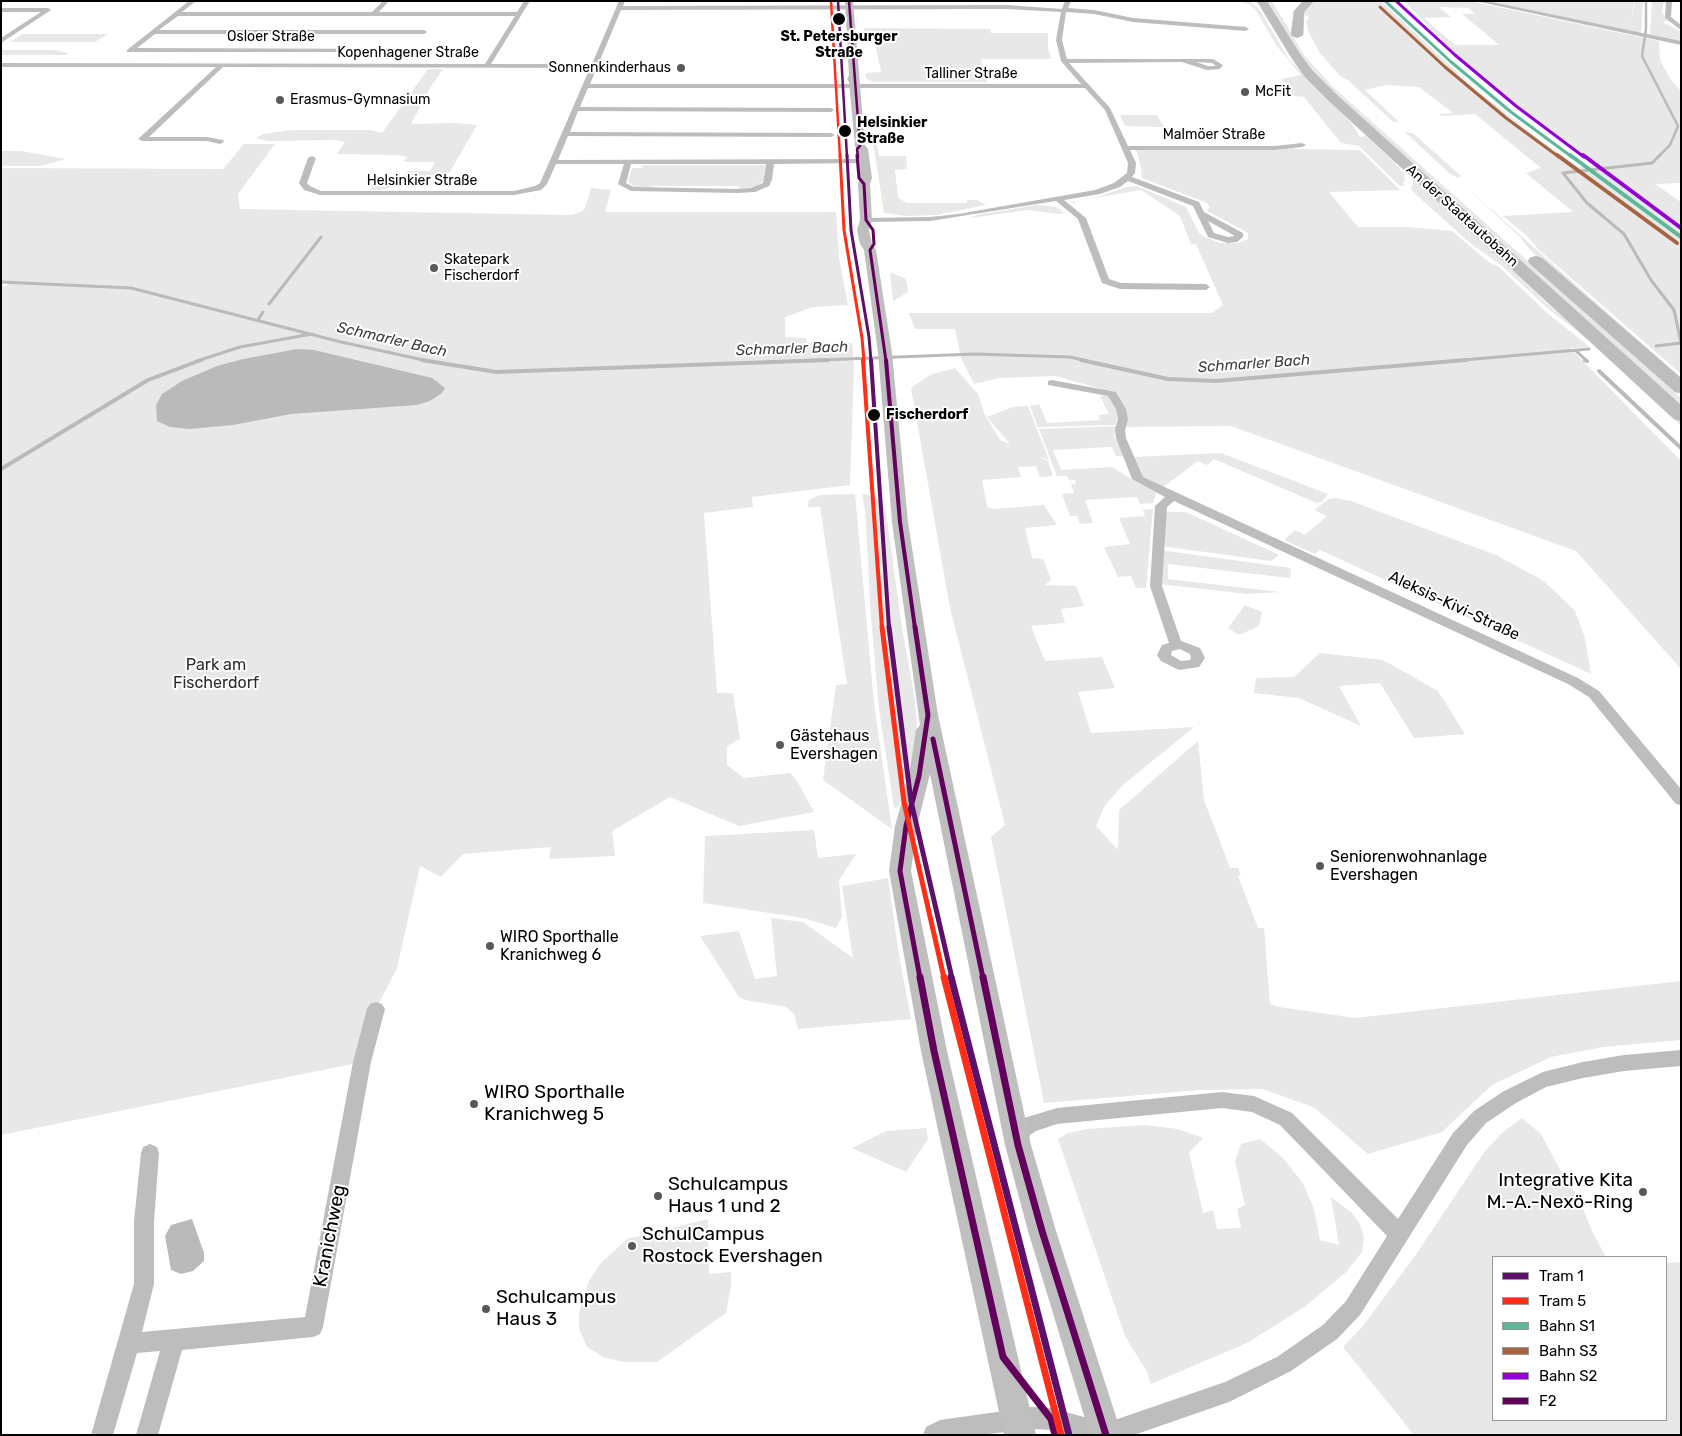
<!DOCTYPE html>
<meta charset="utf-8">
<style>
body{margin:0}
#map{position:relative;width:1682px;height:1436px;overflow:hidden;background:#fff;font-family:Rubik,sans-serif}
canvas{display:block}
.frame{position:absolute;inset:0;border:2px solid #000;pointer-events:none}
.legend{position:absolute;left:1492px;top:1256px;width:175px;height:165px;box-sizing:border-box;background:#fff;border:1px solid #999;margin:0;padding:6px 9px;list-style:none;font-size:15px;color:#000}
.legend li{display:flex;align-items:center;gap:10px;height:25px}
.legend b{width:25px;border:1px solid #999}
</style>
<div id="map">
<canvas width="1682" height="1436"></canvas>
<div class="frame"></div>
<ul class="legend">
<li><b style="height:6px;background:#5d106a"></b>Tram 1</li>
<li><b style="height:6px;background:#ff2e17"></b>Tram 5</li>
<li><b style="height:6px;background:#5cb899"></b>Bahn S1</li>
<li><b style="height:6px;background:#a66540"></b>Bahn S3</li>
<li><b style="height:6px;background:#9400d3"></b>Bahn S2</li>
<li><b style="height:6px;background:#62005b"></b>F2</li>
</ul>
</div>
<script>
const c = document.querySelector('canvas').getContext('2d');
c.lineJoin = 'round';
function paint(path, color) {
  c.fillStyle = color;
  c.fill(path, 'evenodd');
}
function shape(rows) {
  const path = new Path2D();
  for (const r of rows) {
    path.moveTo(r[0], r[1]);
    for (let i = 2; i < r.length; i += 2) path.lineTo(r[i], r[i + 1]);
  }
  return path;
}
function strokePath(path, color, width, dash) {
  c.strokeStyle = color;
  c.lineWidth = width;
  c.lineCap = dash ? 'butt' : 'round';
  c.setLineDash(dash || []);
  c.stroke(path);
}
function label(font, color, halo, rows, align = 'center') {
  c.font = font + ' Rubik,sans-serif';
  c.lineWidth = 4;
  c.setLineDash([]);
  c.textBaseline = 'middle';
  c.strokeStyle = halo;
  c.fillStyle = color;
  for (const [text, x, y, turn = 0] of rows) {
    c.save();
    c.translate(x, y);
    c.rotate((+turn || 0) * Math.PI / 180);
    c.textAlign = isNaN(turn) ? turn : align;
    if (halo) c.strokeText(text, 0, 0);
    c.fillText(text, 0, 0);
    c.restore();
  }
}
paint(shape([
 [1240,1,1249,1,1259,9,1288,58,1352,124,1360,137,1366,136,1395,163,1404,174,1405,181,1402,182,1405,185,1400,186,1359,146,1341,143,1304,97,1294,96,1281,79,1301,75,1276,45,1255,9,1249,4],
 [1268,1,1271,1,1275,6,1304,55,1333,87,1681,398,1681,405,1328,87,1301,55],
 [1312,1,1381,1,1475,89,1541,141,1579,167,1595,166,1496,91,1459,58,1404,1,1469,1,1659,41,1660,60,1671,80,1681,91,1681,183,1655,184,1681,202,1681,374,1539,250,1528,237,1503,216,1573,212,1526,173,1541,168,1475,114,1442,116,1439,114,1453,113,1419,87,1386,85,1365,90,1399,122,1392,121,1348,80,1340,76,1320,53,1309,33,1306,21,1309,17,1302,14],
 [1439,7,1469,8,1475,14,1462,14,1499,45,1455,45,1424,18,1451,17],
 [1485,1,1634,1,1631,21,1635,1,1643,1,1641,35],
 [1652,1,1664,1,1662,12,1667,21,1663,22,1681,32,1681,42,1650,35],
 [865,28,990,29,991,33,1048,33,1048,48,1051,59,981,59,987,82,873,82,866,78,866,73,881,72,875,43,862,43,861,36],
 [23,34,108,34,95,42,7,42,1,44,2,43,11,41],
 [1,50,54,50,68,53,66,55,1,55],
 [428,69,443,69,430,88,411,124,455,123,477,125,450,172,381,190,370,190,376,182,400,182,407,171,430,171,435,162,404,162,407,157,397,155,337,154,345,142,337,140,268,141,256,138,263,134,291,130,371,130,382,133],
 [1120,115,1157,115,1164,127,1125,126],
 [1404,131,1414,134,1461,176,1458,178,1450,174],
 [872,136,875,136,879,156,906,156,907,169,895,170,898,198,907,203,967,203,967,200,977,200,986,205,936,215,907,216,884,213],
 [244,144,275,144,238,194,240,209,571,215,581,212,585,208,591,188,611,190,605,212,836,212,839,258,848,305,813,307,785,317,785,337,806,338,807,343,831,342,852,343,854,368,850,485,752,497,753,507,704,513,717,693,733,693,740,739,727,746,727,765,744,778,790,773,797,781,814,812,739,826,670,797,612,831,615,856,549,859,551,847,463,854,441,877,420,866,397,968,376,1009,362,1062,1,1135,1,286,6,286,10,283,51,285,1,282,1,168,223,169],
 [1294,147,1296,149,1360,150,1400,190,1329,192,1358,227,1408,227,1452,231,1490,263,1498,266,1547,313,1590,347,1570,348,1681,461,1681,669,1576,551,1231,426,1116,427,1114,436,1124,453,1122,456,1116,456,1112,447,1053,450,1061,470,1112,467,1130,478,1157,491,1153,503,1140,504,1137,497,1085,500,1093,523,1080,524,1077,516,1070,516,1062,494,1074,493,1071,484,1076,484,1075,480,1069,480,1067,476,1057,476,1039,429,1121,426,1123,419,1112,394,1122,395,1056,376,999,378,974,384,961,358,955,329,915,329,909,313,1212,313,1223,305,1196,244,1191,244,1180,216,1141,190,1075,201,1075,203,1070,202,1100,196,1126,187,1137,186,1186,207,1199,233,1203,236,1220,243,1238,243,1248,239,1248,233,1207,211,1210,207,1207,203,1142,178,1141,168,1136,149],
 [1,151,21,151,66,159,40,166,1,166],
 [643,165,765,165,763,181,755,187,739,189,739,186,652,186,651,189,634,187,628,181,632,168,642,168],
 [1414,179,1493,249,1494,254,1555,311,1595,342,1681,421,1681,426,1591,342,1551,311,1502,266,1470,243,1411,190],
 [1466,187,1681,378,1681,382,1530,250,1520,237],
 [1037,205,1056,207,1065,213,1059,214,1027,210,971,218,976,215],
 [890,272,906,279,908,292,893,301],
 [955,368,978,394,984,413,1000,440,1010,444,987,417,1013,407,1028,406,1049,460,1039,456,1048,461,1053,476,1040,477,1036,466,1018,467,1021,477,982,480,987,507,993,509,1044,505,1057,525,1025,528,1032,558,1043,559,1051,579,1045,585,1076,586,1084,606,1061,609,1065,623,1031,626,1045,661,1102,657,1115,688,1078,692,1091,733,1194,727,1123,785,1105,805,1096,826,1118,850,1119,810,1198,741,1204,800,1230,868,1238,868,1241,875,1238,876,1258,928,1264,928,1270,1004,1279,1007,1355,1018,1681,981,1681,1040,1603,1047,1551,1057,1492,1085,1442,1132,1368,1154,1315,1108,1263,1089,1200,1090,1044,1103,991,837,1005,825,950,608,911,388,930,375],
 [1110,395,1118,410,1116,425,1038,427,1030,406,1039,404,1047,423,1100,420,1098,415,1109,414,1100,396],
 [1221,453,1328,494,1323,501,1317,503,1214,459,1207,465,1198,461,1162,488,1141,476,1134,457],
 [855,494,874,703,892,829,823,780,836,685,847,684,820,507,808,507,808,503,809,500,820,495],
 [862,494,868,495,882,501,886,512,902,628,915,700,918,748,911,778,898,807,894,808,879,709,871,618,865,509],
 [1336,498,1351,501,1496,555,1544,581,1575,611,1585,638,1591,674,1320,550,1315,554,1284,540,1295,530,1305,535,1327,516,1314,510,1329,499],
 [1153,509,1146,588,1136,588,1131,576,1118,577,1104,547,1130,544,1119,518,1145,516,1143,510],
 [1166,512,1186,512,1279,555,1271,561,1161,546],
 [1160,550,1291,568,1290,578,1168,564,1168,579,1280,592,1247,594,1159,584],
 [1245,605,1262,612,1259,626,1239,635,1228,628],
 [1320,653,1383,660,1438,691,1465,734,1414,738,1380,683,1339,686,1361,726,1299,698,1254,693,1256,678,1294,677],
 [814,830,818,858,856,854,839,880,842,917,836,928,803,918,703,903,705,836],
 [888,878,899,955,911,1019,798,1029,794,1014,786,1007,745,1000,739,997,700,936,739,931,755,979,777,976,771,918,803,922,853,958,842,886],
 [1522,1118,1541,1134,1559,1168,1579,1199,1592,1231,1606,1257,1493,1257,1493,1420,1666,1420,1666,1263,1681,1262,1681,1435,1414,1435,1343,1347,1363,1326,1417,1253,1485,1151,1502,1133],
 [1145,1125,1178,1129,1203,1138,1189,1153,1203,1212,1200,1214,1213,1210,1217,1229,1241,1228,1237,1209,1245,1205,1235,1161,1241,1144,1260,1139,1282,1157,1303,1183,1314,1209,1320,1240,1339,1245,1331,1197,1352,1213,1360,1224,1364,1237,1362,1252,1346,1272,1306,1306,1247,1343,1151,1384,1147,1372,1125,1336,1058,1139,1068,1133,1087,1129],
 [926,1128,928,1139,906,1172,852,1148,886,1131],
 [708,1219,709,1274,731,1272,731,1285,726,1313,657,1362,623,1362,603,1357,587,1347,579,1329,579,1313,589,1281,601,1263,627,1239]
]), '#e8e8e8');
paint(shape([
 [297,349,314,350,432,378,445,388,442,393,430,401,417,405,291,414,233,425,189,429,170,427,157,421,156,405,162,394,182,381,217,366,243,359],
 [192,1219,204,1253,204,1261,193,1271,181,1274,171,1270,165,1236,171,1225]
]), '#bababa');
strokePath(shape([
 [1646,1,1646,29,1642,56,1678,126,1670,145,1658,157]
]), '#bababa', 2.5);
strokePath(shape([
 [1,282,131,288,341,342,428,361],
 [269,304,321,237],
 [258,320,263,312],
 [1656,346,1681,343,1674,310,1651,280,1624,234,1587,203,1563,173,1652,163,1660,155],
 [1575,350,1587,361],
 [197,361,240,347,312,334],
 [795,361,975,354,1070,357,1087,361],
 [1452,361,1589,349]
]), '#bababa', 3);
strokePath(shape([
 [422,360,496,372,828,360],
 [1081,360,1168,379,1216,381,1466,360],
 [1585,360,1587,361],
 [1599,371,1681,448],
 [1,469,148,380,201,360]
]), '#bababa', 4);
const highway = shape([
 [1257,1,1267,1,1300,54,1313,71,1337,95,1681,405,1681,421,1674,419,1329,101,1305,77,1291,57,1257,1],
 [1303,1,1314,1,1304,12,1303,35,1297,38,1291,35,1294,11,1303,1],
 [1536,256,1542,258,1681,378,1681,393,1675,392,1530,264,1528,261,1530,258,1536,256]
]);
strokePath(highway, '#dbdbdb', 1);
paint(shape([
 [189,1,196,1,182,12,372,12,383,1,389,1,379,12,517,12,524,1,530,1,491,64,592,64,619,1,625,1,623,6,1007,5,1062,9,1065,1,1071,1,1068,8,1094,10,1133,18,1246,27,1249,29,1246,31,1133,22,1094,14,1066,12,1062,40,1067,59,1213,59,1223,65,1220,69,1207,70,1182,62,1069,63,1110,108,1128,146,1275,146,1302,143,1306,145,1302,147,1275,150,1130,150,1136,163,1135,173,1132,177,1199,202,1204,212,1243,233,1243,237,1237,242,1228,243,1208,237,1193,206,1128,181,1120,187,1100,194,1064,200,1086,218,1109,279,1121,283,1206,284,1210,287,1206,290,1120,289,1102,283,1078,219,1056,201,930,221,866,222,862,220,866,218,930,217,958,214,1095,190,1114,183,1127,173,1128,163,1105,110,1085,88,588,88,580,107,831,108,834,110,831,112,578,111,570,132,831,133,835,135,831,137,568,136,558,160,864,159,868,161,864,163,774,164,772,180,769,186,755,192,738,193,631,191,618,184,624,164,556,164,547,184,541,190,514,195,320,195,304,190,299,183,308,158,312,156,316,158,307,183,310,186,321,191,514,191,535,186,540,183,544,174,590,68,223,67,149,137,207,137,223,140,224,142,220,144,207,141,142,141,138,139,216,67,1,67,1,63,485,64,515,16,178,16,159,30,424,30,427,32,424,34,155,34,137,48,413,49,414,50,411,52,127,52,127,50,189,1],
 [1007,9,1061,12,1056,40,1061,61,1081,84,590,84,621,10,1007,9],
 [1196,62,1212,63,1216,66,1208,66,1196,62],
 [631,164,766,164,763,183,751,188,738,189,633,187,626,183,631,164],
 [1208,221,1235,236,1228,237,1214,233,1208,221],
 [1475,1,1487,1,1681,41,1681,45,1475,1],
 [1666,1,1672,1,1671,17,1681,25,1681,30,1665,18,1666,1],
 [1,8,48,8,51,10,1,43,1,38,41,12,1,12,1,8],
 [1052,380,1116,392,1126,409,1128,419,1125,430,1126,438,1143,477,1578,678,1599,691,1681,789,1681,805,1676,804,1589,697,1568,684,1174,501,1167,507,1162,586,1181,641,1200,648,1205,658,1199,667,1179,670,1161,661,1157,655,1162,645,1169,643,1150,586,1155,506,1165,497,1132,479,1116,438,1115,430,1118,419,1116,409,1108,396,1048,385,1048,381,1052,380],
 [1180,649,1190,654,1191,658,1190,660,1181,661,1171,655,1172,651,1180,649],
 [376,1002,382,1004,385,1009,371,1062,323,1327,320,1334,313,1337,182,1350,158,1435,136,1435,160,1351,137,1353,113,1435,91,1435,134,1284,134,1221,141,1153,143,1147,150,1144,157,1147,159,1153,154,1221,154,1284,142,1332,305,1317,353,1062,367,1009,370,1004,376,1002],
 [1681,1050,1681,1066,1624,1071,1583,1078,1546,1087,1516,1103,1486,1123,1467,1145,1360,1315,1337,1339,1291,1371,1229,1402,1134,1435,1070,1435,1051,1430,1032,1429,980,1435,923,1435,926,1427,940,1420,1032,1407,1051,1408,1106,1423,1225,1382,1277,1357,1323,1325,1346,1301,1387,1236,1280,1125,1252,1112,1222,1108,1057,1124,1036,1131,1030,1135,1026,1147,1019,1150,1012,1147,1010,1141,1016,1124,1024,1118,1057,1108,1222,1092,1254,1096,1292,1113,1398,1219,1453,1133,1474,1111,1504,1091,1543,1072,1583,1062,1624,1055,1681,1050]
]), '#bdbdbd');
paint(shape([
 [845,1,853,1,865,145,868,149,872,178,870,184,872,220,869,230,872,244,876,250,892,353,908,522,938,715,1031,1145,1056,1231,1122,1435,1090,1435,1028,1231,1005,1145,930,774,917,826,911,871,947,1051,1036,1435,1004,1435,921,1051,889,871,895,826,909,776,916,730,920,725,892,522,878,353,864,250,860,244,857,230,860,220,858,184,860,178,858,150,855,146,849,82,847,79,849,75,845,1]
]), '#bfbfbf');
paint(highway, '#bdbdbd');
strokePath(shape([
 [849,1,860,146,857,149,858,157]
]), '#62005b', 2.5);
strokePath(shape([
 [857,155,859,178,864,184,866,220,873,230,874,244,870,250,886,361]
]), '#62005b', 3);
strokePath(shape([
 [886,360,900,522,915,628]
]), '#62005b', 4);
strokePath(shape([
 [915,627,928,715,919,776,906,826,900,871,920,978],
 [933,739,983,978]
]), '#62005b', 5);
strokePath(shape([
 [920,977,934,1051,1003,1357,1051,1419,1055,1435],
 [983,977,1018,1145,1042,1231,1106,1435]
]), '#62005b', 7);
strokePath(shape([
 [1385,1,1450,61,1511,112,1572,157]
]), '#5cb899', 3);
strokePath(shape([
 [1570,155,1681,237]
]), '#5cb899', 4);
strokePath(shape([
 [1380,7,1445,67,1506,118,1559,157]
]), '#a66540', 3);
strokePath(shape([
 [1557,155,1677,243]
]), '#a66540', 4);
strokePath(shape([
 [1396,1,1455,55,1516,106,1584,157]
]), '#9400d3', 3);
strokePath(shape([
 [1583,155,1681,228]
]), '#9400d3', 4);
strokePath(shape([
 [838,1,847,157]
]), '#5d106a', 2.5);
strokePath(shape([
 [847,155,851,230,869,337,871,361]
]), '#5d106a', 3);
strokePath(shape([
 [871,360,889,628]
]), '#5d106a', 4);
strokePath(shape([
 [889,627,911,801,952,978]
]), '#5d106a', 5);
strokePath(shape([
 [951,977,1069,1435]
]), '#5d106a', 7);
strokePath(shape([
 [831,1,840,157]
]), '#ff2e17', 2.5);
strokePath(shape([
 [840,155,844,230,862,338,864,361]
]), '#ff2e17', 3);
strokePath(shape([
 [863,360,882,628]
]), '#ff2e17', 4);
strokePath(shape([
 [882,627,904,802,944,978]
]), '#ff2e17', 5);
strokePath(shape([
 [944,977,1061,1435]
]), '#ff2e17', 7);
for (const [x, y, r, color] of [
 [839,19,7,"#000"],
 [681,68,5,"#595959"],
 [1245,92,5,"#595959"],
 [280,100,5,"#595959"],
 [845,131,7,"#000"],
 [434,268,5,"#595959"],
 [874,415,7,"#000"],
 [780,745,5,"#595959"],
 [1320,866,5,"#595959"],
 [490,946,5,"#595959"],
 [474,1104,5,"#595959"],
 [1643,1192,5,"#595959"],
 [658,1196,5,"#595959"],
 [632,1246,5,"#595959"],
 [486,1309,5,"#595959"]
]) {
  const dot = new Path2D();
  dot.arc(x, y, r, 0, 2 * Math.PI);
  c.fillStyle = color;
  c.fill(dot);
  strokePath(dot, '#fff', 2);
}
label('14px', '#000', '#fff', [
 ["Osloer Straße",271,37],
 ["Kopenhagener Straße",408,53],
 ["Talliner Straße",971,74],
 ["Malmöer Straße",1214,135],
 ["Helsinkier Straße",422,181],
 ["An der Stadtautobahn",1462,216,42]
]);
label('bold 14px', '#000', '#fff', [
 ["St. Petersburger",839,37,"center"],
 ["Straße",839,53,"center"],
 ["Helsinkier",857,123],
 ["Straße",857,139],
 ["Fischerdorf",886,415]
], 'left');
label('14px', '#000', '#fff', [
 ["Sonnenkinderhaus",671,68,"right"],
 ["McFit",1255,92],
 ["Erasmus-Gymnasium",290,100],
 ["Skatepark",444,260],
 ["Fischerdorf",444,276]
], 'left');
label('italic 15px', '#3d3d3d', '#fff', [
 ["Schmarler Bach",392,340,13],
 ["Schmarler Bach",792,349,-2],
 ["Schmarler Bach",1254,364,-4]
]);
label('16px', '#000', '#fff', [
 ["Aleksis-Kivi-Straße",1454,606,25]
]);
label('16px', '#2c2c2c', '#fff', [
 ["Park am",216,665],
 ["Fischerdorf",216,683]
]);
label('16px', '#000', '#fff', [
 ["Gästehaus",790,736],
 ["Evershagen",790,754],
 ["Seniorenwohnanlage",1330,857],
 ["Evershagen",1330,875],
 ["WIRO Sporthalle",500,937],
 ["Kranichweg 6",500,955]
], 'left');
label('19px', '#000', '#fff', [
 ["WIRO Sporthalle",484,1093],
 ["Kranichweg 5",484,1115],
 ["Integrative Kita",1633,1181,"right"],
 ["M.-A.-Nexö-Ring",1633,1203,"right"],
 ["Schulcampus",668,1185],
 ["Haus 1 und 2",668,1207],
 ["SchulCampus",642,1235],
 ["Rostock Evershagen",642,1257],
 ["Schulcampus",496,1298],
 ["Haus 3",496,1320]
], 'left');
label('19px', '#000', '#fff', [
 ["Kranichweg",330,1236,-79]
]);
</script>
